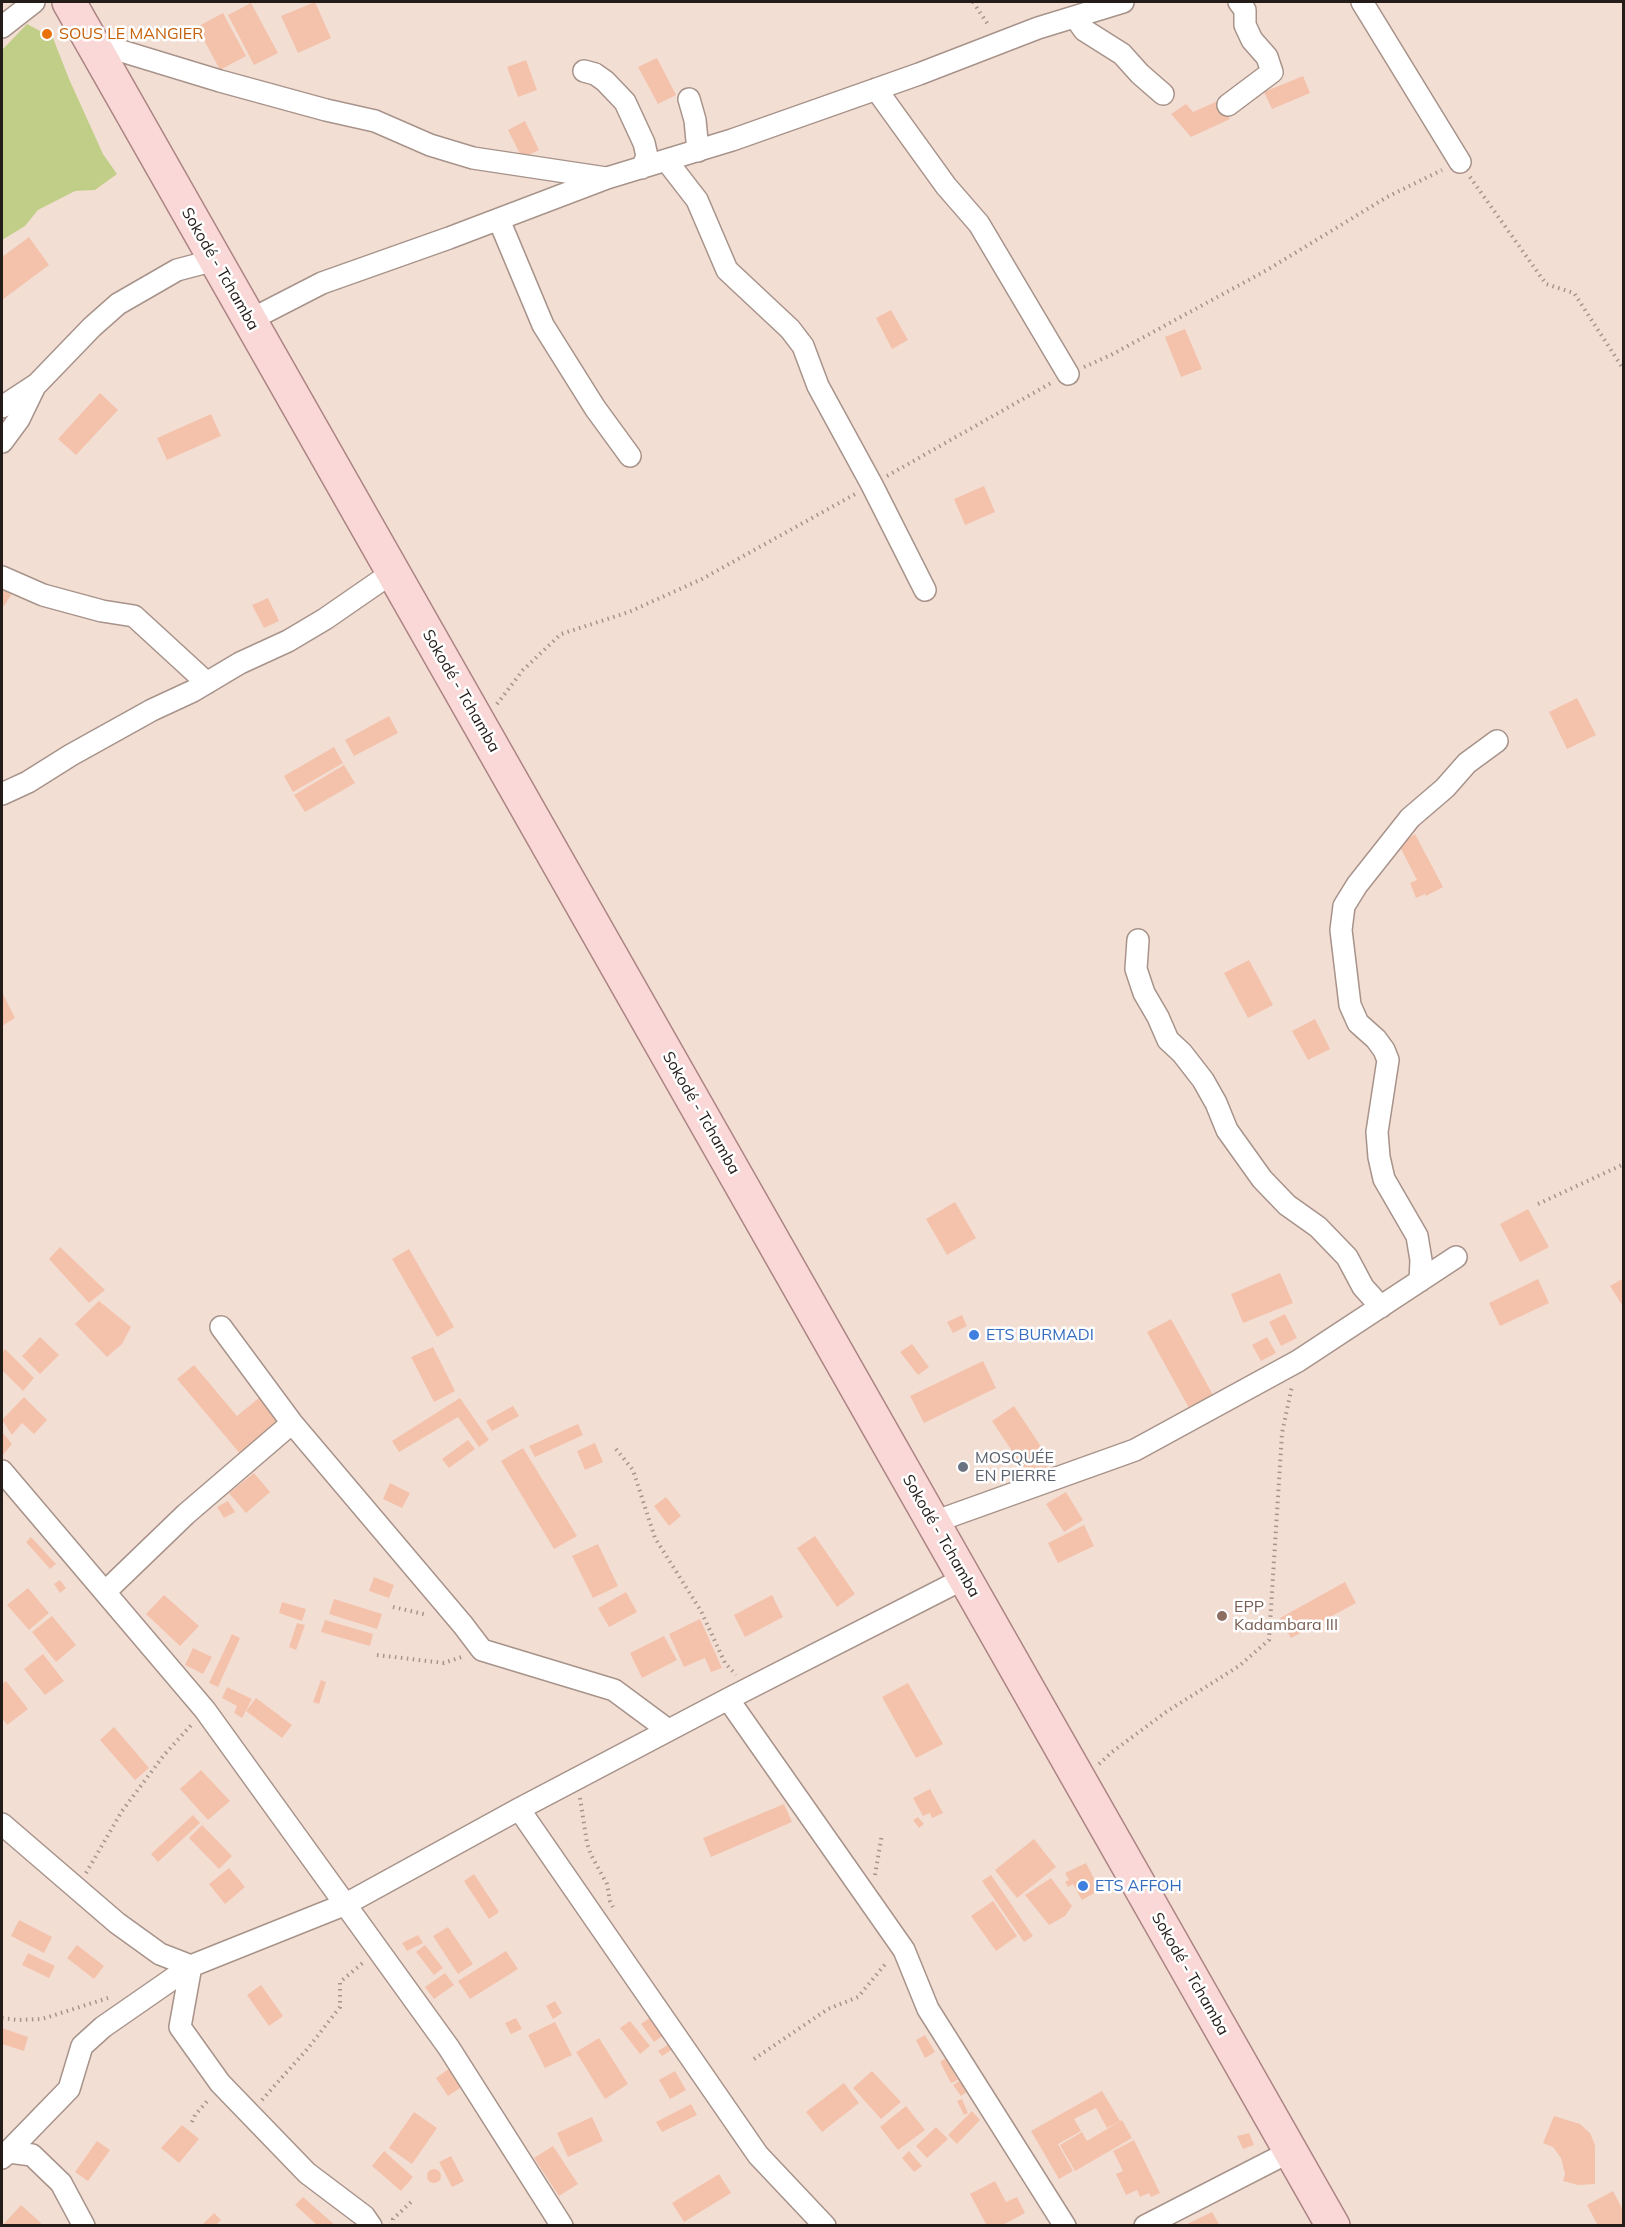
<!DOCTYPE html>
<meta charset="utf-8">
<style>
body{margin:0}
#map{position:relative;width:1625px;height:2227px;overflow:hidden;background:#f3ded4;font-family:Mulish,sans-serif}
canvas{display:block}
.frame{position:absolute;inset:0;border:3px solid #241c19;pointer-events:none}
</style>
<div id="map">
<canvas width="1625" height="2227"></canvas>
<div class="frame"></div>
</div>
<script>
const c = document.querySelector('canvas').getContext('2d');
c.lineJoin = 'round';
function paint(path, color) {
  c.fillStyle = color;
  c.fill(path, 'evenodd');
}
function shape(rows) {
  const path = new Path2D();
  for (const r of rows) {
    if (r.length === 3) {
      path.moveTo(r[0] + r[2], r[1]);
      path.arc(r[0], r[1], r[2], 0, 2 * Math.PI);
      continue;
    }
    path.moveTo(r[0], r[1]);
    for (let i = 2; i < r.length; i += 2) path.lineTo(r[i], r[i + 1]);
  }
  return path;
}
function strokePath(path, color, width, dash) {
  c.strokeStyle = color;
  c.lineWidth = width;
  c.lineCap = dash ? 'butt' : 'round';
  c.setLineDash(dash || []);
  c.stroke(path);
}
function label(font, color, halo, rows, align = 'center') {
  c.font = font + ' Mulish,sans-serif';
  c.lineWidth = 5;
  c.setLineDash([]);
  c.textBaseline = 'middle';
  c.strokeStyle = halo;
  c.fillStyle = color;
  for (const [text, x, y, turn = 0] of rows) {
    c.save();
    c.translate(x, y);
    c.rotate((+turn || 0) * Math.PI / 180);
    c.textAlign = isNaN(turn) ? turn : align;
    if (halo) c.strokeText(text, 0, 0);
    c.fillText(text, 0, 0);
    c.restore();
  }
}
paint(shape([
 [27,24,53,38,69,79,103,154,117,174,95,190,75,191,38,210,25,226,2,240,2,50]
]), '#c1ce87');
paint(shape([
 [315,2,331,38,298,53,281,16],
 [251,3,278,53,254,65,228,15],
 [223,13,246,56,220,70,197,27],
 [657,58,676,95,658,104,638,67],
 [526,60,537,90,518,97,507,67],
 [1303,76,1310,93,1272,109,1264,92],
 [1218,101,1230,119,1191,137,1171,114,1186,104,1193,112],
 [525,121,539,150,522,158,508,130],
 [29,237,49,265,2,300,2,257],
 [891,310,908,340,892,349,876,318],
 [1185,329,1202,369,1181,377,1165,337],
 [100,393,118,410,76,455,58,439],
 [211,414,221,436,167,460,157,438],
 [984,486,995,512,965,525,954,499],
 [2,588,11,595,4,606,2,605],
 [268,598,279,621,264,628,252,605],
 [1577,698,1596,735,1567,749,1549,712],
 [389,716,398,733,354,756,345,740],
 [334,747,343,763,293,792,284,776],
 [344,765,355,783,305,812,294,795],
 [1415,834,1443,887,1426,896,1425,894,1416,898,1410,883,1417,880,1399,845],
 [1249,960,1273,1005,1248,1018,1224,973],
 [2,992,15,1018,2,1026],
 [1315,1019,1330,1049,1308,1060,1292,1031],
 [955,1202,976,1238,947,1255,926,1219],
 [1528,1209,1549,1247,1520,1262,1500,1224],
 [60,1247,105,1290,89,1303,49,1259],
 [409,1249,454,1327,437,1337,392,1259],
 [1280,1273,1293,1303,1243,1323,1231,1294],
 [1624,1278,1624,1308,1610,1286],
 [1538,1279,1549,1303,1500,1326,1489,1303],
 [99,1301,131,1327,122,1344,107,1357,75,1324],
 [1285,1314,1297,1338,1281,1346,1269,1322],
 [962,1315,967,1326,953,1333,947,1322],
 [1171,1319,1213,1395,1189,1408,1147,1332],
 [40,1337,59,1355,40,1374,22,1356],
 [1267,1337,1276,1353,1261,1361,1252,1345],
 [912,1344,929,1367,918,1375,900,1352],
 [433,1347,455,1391,434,1402,411,1357],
 [5,1349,34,1378,23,1391,2,1370,2,1353],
 [983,1361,996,1388,924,1423,910,1396],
 [194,1365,237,1416,260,1397,282,1423,242,1456,177,1379],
 [24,1397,47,1420,34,1434,22,1423,12,1435,2,1420],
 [460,1398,489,1440,479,1447,458,1417,399,1452,392,1441],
 [513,1406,519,1416,492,1431,486,1421],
 [1014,1406,1052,1463,1030,1478,992,1421],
 [578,1424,583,1435,535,1457,529,1446],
 [2,1432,12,1444,2,1456],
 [468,1440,475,1449,449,1468,442,1459],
 [595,1443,603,1462,585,1470,577,1451],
 [523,1448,577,1536,554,1549,501,1461],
 [254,1473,270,1492,246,1513,229,1493],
 [390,1483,410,1493,402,1508,383,1499],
 [1066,1492,1083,1520,1064,1532,1046,1504],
 [666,1497,681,1516,669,1526,654,1506],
 [228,1501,235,1512,224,1518,217,1507],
 [1084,1525,1094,1546,1058,1563,1048,1543],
 [815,1536,855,1594,837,1607,797,1548],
 [31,1537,56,1564,50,1569,26,1542],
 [598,1544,618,1586,593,1598,572,1556],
 [374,1577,394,1585,389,1598,369,1591],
 [60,1580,66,1588,60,1593,54,1584],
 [1345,1582,1356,1603,1291,1638,1280,1618],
 [28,1588,49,1613,29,1630,7,1605],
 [626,1592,637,1612,609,1627,598,1608],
 [164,1595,199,1626,180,1646,146,1614],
 [772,1595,783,1617,745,1637,734,1615],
 [334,1599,382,1614,377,1629,329,1614],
 [282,1602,306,1609,302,1621,279,1613],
 [52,1616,76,1645,56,1662,32,1632],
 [700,1619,722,1668,711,1672,705,1658,684,1667,669,1634],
 [325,1620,373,1634,370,1646,321,1632],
 [297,1623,305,1625,296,1650,289,1647],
 [232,1634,240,1638,218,1687,209,1683],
 [664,1636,677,1660,642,1678,630,1653],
 [193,1648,212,1657,203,1674,185,1665],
 [43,1654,64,1681,45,1695,24,1669],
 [321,1680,326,1682,319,1704,313,1702],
 [6,1681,28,1709,7,1725,2,1718,2,1684],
 [908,1683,943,1744,916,1758,882,1697],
 [227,1687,252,1699,242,1718,234,1713,237,1706,222,1698],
 [256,1698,292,1725,282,1738,246,1711],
 [114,1727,149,1768,135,1780,100,1740],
 [201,1770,230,1801,208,1820,180,1789],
 [930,1789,943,1813,932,1818,930,1813,923,1816,913,1798],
 [784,1804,792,1822,711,1857,703,1838],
 [193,1815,200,1823,158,1862,151,1854],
 [918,1817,924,1824,919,1828,913,1820],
 [202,1825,232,1856,219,1869,189,1838],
 [1034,1839,1056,1867,1017,1898,995,1870],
 [1086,1863,1100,1890,1082,1900,1073,1884,1068,1887,1065,1882,1069,1880,1065,1873],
 [229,1868,245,1887,225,1904,209,1884],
 [474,1874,499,1912,489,1919,464,1881],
 [991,1875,1033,1936,1024,1942,982,1881],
 [1051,1878,1072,1906,1065,1916,1049,1925,1025,1895],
 [993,1901,1017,1936,996,1951,971,1916],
 [19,1920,52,1937,44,1953,11,1936],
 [448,1927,473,1964,458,1974,433,1936],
 [418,1935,423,1943,407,1951,402,1943],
 [77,1945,104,1966,94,1979,67,1958],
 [425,1945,443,1968,434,1975,416,1952],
 [506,1951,518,1969,470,1999,458,1981],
 [28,1953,55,1966,49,1978,22,1965],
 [445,1973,454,1985,434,1999,425,1987],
 [261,1985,283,2016,269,2026,247,1995],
 [555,2001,562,2013,553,2019,546,2006],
 [652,2016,665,2034,654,2042,641,2024],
 [516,2018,522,2029,511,2034,505,2023],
 [630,2021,650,2046,640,2054,620,2028],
 [555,2022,572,2055,545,2068,528,2035],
 [2,2028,28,2037,24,2051,2,2044],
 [925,2035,935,2052,925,2058,916,2040],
 [599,2038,628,2084,605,2099,576,2052],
 [669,2044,673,2049,662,2056,658,2051],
 [946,2058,958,2080,951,2083,940,2062],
 [450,2068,463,2086,448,2096,436,2078],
 [675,2071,686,2090,670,2099,659,2080],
 [872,2071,901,2102,881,2119,853,2088],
 [961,2080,968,2091,961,2096,953,2085],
 [844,2083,859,2103,822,2132,806,2112],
 [1102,2091,1120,2121,1107,2128,1096,2108,1074,2119,1081,2131,1058,2144,1073,2171,1059,2179,1031,2131],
 [962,2099,968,2113,964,2115,957,2101],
 [691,2104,697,2115,662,2132,656,2122],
 [906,2106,925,2130,898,2150,880,2127],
 [972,2111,980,2120,957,2144,948,2135],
 [414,2112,437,2128,412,2164,389,2148],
 [1554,2116,1580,2124,1590,2133,1595,2145,1595,2184,1578,2185,1563,2181,1565,2174,1561,2158,1553,2147,1543,2143],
 [592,2117,603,2141,568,2157,557,2133],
 [1122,2120,1132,2138,1075,2171,1060,2145,1082,2132,1087,2141],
 [182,2125,199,2139,179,2163,161,2148],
 [936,2127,948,2139,927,2158,916,2146],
 [1249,2133,1254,2145,1243,2149,1237,2136],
 [1134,2140,1160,2193,1151,2197,1149,2193,1140,2197,1137,2190,1126,2195,1116,2174,1123,2171,1113,2151],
 [97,2141,110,2150,88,2181,75,2172],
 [553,2146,578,2184,559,2196,534,2158],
 [384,2151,413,2177,401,2191,372,2166],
 [909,2151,922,2166,914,2172,902,2158],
 [451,2156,464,2181,452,2187,439,2162],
 [434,2176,7],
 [719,2174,731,2193,684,2222,672,2203],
 [995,2181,1006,2202,1017,2197,1025,2213,1001,2226,987,2226,970,2194],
 [1613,2191,1624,2212,1624,2226,1598,2226,1587,2205],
 [303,2197,336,2226,318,2226,295,2205],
 [21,2205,41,2223,39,2226,2,2226],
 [1212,2212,1220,2226,1183,2226],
 [214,2213,221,2220,215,2226,201,2226]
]), '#f4c2ab');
const minor = shape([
 [1362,2,1460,162],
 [1075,17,1084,30,1122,54,1140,74,1163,94],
 [2,27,34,2],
 [92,42,220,81,326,110,375,121,430,145,473,158,606,178],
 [584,71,595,74,605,81,625,102,644,143,647,156,642,168],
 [876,89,946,186,979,224,1068,374],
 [689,99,695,120,698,151],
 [1228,105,1272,72,1267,57,1252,40,1245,25,1245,10,1239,2],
 [666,160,697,200,727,270,790,329,803,346,818,386,872,485,925,590],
 [499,220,543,325,595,408,630,456],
 [250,320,322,283,449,238,607,178,732,140,919,74,1038,28,1123,2],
 [2,407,37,384,92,327,118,304,177,270,215,260],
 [2,442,19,419,35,386],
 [2,577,43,595,102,611,134,616,207,683],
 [2,794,28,782,71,755,152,710,193,691,240,663,288,641,325,619,393,572],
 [1138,940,1136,969,1144,993,1158,1017,1168,1040,1182,1053,1203,1080,1216,1103,1227,1130,1262,1179,1287,1205,1318,1227,1347,1257,1363,1287,1381,1307],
 [1420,1281,1421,1260,1417,1236,1384,1179,1379,1157,1377,1132,1388,1060,1384,1050,1376,1039,1358,1023,1350,1005,1341,930,1344,906,1357,885,1410,818,1445,788,1467,763,1497,741],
 [221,1327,292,1423,463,1625,482,1650,614,1690,668,1730],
 [2,1471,205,1710,449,2048,562,2226],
 [934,1522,1135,1450,1298,1361,1456,1257],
 [105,1592,186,1514,292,1423],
 [728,1699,904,1950,928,2009,1065,2226],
 [519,1809,758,2155,825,2226],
 [2,1824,117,1923,160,1954,191,1966],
 [191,1966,180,2027,220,2083,307,2173,364,2216,371,2226],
 [9,2152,32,2155,61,2183,84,2226],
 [2,2158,69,2089,82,2046,103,2027,191,1966,346,1904,519,1809,728,1699,965,1578],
 [1145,2226,1291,2151]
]);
const primary = shape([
 [69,2,1333,2226]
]);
strokePath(minor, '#a7938a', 24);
strokePath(primary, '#ac8583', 36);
strokePath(shape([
 [973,2,989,26],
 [1470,177,1546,284,1574,293,1624,370],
 [1084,367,1111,355,1267,270,1387,197,1442,170],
 [887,476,1053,382],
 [497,704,523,670,561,634,629,612,702,579,857,493],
 [1538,1204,1624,1164],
 [616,1449,633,1470,655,1538,701,1611,725,1663,736,1675],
 [393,1607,428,1615],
 [377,1655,444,1663,464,1656],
 [1099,1764,1112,1752,1166,1712,1239,1666,1269,1640,1282,1433,1292,1386],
 [580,1798,587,1843,591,1855,607,1884,610,1901,613,1907],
 [86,1873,122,1811,164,1755,193,1723],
 [875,1875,882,1834],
 [2,2018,17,2020,42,2019,108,1998],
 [754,2059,828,2009,858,1997,887,1962],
 [262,2100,309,2047,340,2007,340,1982,365,1961],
 [192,2122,195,2115,209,2099],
 [393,2226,393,2219,412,2201]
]), '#a5958d', 4, [1.5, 4.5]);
strokePath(minor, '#fff', 21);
strokePath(primary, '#f9d8d7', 33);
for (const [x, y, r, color] of [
 [47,34,6,"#e8710a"],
 [974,1335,6,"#3f7fe0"],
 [963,1467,6,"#6b7280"],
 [1222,1616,6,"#8d6e63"],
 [1083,1886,6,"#3f7fe0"]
]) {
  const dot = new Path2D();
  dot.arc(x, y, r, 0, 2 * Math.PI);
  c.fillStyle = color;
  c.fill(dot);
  strokePath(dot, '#fff', 2);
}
label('16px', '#c56008', '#fff', [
 ["SOUS LE MANGIER",59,34]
], 'left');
label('16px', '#241c19', '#fff', [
 ["Sokodé - Tchamba",220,269,60],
 ["Sokodé - Tchamba",461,691,60],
 ["Sokodé - Tchamba",701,1113,60],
 ["Sokodé - Tchamba",941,1536,60],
 ["Sokodé - Tchamba",1190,1974,60]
]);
label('16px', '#366cbe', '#fff', [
 ["ETS BURMADI",986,1335],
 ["ETS AFFOH",1095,1886]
], 'left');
label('16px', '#5b616d', '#fff', [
 ["MOSQUÉE",975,1458],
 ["EN PIERRE",975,1476]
], 'left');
label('16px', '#785e54', '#fff', [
 ["EPP",1234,1607],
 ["Kadambara III",1234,1625]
], 'left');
</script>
